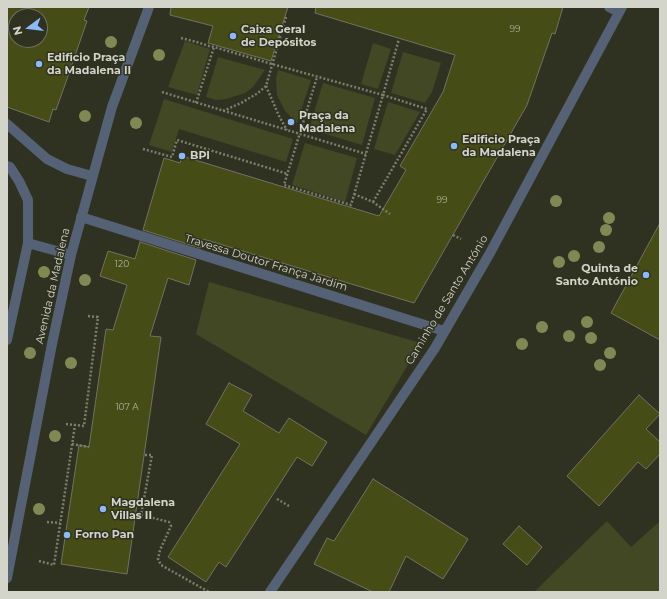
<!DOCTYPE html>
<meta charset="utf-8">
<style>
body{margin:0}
#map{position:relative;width:667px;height:599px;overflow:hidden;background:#2f3220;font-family:Montserrat,sans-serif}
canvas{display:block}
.frame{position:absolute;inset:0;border:8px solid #d3d5ca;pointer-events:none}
.north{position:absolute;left:8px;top:8px;width:40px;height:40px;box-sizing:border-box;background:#2f3220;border:1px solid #717364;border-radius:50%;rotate:255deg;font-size:11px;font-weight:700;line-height:16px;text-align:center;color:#d3d5ca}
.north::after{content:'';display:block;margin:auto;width:14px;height:18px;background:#8bbafc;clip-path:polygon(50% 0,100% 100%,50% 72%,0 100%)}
</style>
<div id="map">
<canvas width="667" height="599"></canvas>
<div class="frame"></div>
<div class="north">N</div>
</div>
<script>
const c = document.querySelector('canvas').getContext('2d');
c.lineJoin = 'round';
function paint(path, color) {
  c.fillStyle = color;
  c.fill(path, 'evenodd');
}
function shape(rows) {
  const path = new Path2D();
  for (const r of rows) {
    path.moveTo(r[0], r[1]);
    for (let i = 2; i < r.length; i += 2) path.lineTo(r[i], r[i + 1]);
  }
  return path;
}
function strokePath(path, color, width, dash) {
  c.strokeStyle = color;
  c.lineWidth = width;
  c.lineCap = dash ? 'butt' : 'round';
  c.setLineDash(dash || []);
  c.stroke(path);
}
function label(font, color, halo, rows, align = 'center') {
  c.font = font + ' Montserrat,sans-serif';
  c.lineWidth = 3;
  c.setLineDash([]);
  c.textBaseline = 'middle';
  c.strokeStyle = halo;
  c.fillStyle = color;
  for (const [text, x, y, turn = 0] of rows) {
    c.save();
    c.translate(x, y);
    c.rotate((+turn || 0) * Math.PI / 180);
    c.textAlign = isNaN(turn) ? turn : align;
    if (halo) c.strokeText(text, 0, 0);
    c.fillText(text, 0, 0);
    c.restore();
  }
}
paint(shape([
 [185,41,210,49,197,95,168,87],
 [373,43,391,49,378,89,361,84],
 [403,52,441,63,432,92,425,103,391,93],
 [218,57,265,70,253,87,245,93,226,99,216,100,206,97],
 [278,70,311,80,297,123,285,111,277,95,276,78],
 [323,83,375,98,362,145,309,129],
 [164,99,293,139,286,162,179,129,172,152,149,145],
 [388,102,420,112,395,155,374,149],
 [305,143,357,158,345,202,292,185],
 [209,282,421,343,366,435,196,334],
 [607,521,631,547,660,521,660,592,534,592]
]), '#424824');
const building = shape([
 [7,7,89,7,84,20,87,21,67,79,56,110,53,109,49,122,7,107,7,7],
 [16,16,40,16,40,40,16,40,16,16],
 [171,7,288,7,271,61,208,43,213,26,170,15,171,7],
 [316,7,563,7,555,34,552,33,527,105,414,303,203,239,200,248,143,230,164,158,180,163,182,156,379,216,406,170,400,166,443,92,455,55,315,13,316,7],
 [660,223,660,340,611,313,660,223],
 [140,242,196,260,189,285,168,278,150,336,161,337,127,574,61,564,79,445,89,447,106,329,113,330,127,285,100,276,108,251,135,259,140,242],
 [229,383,252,395,243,411,279,433,289,418,327,442,312,466,297,457,226,567,219,562,206,582,168,557,240,444,206,424,229,383],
 [639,395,660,414,646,429,660,442,660,454,646,469,638,462,599,506,567,476,639,395],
 [373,479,468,539,443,579,406,556,389,592,373,592,314,564,327,538,334,541,373,479],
 [519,526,542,547,527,565,503,544,519,526]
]);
paint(building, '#454c16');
strokePath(building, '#707460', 1);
strokePath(shape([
 [181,38,200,43,209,46,214,47,272,64,383,95,351,205,284,185,317,77],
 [266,86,279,116,287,130],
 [162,92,366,154],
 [196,103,214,47],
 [223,111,241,103,258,93,266,86,286,17],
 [143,149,172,157,177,140,288,174],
 [354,194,373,202,390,214],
 [373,202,427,109,383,95,399,39],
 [453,235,461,239],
 [66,424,84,426,98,317,87,316],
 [72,444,89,447],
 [145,455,152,455,141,515,169,522,171,526,160,550,158,559,161,565,209,592],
 [277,499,289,506],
 [47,522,60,523],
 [39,561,54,565,75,425]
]), '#7c7e6f', 2.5, [2, 2]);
strokePath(shape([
 [609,7,619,12],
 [7,124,47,159,67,169,92,176],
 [7,166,10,167,19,181,28,200,28,243,7,340],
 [81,217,444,331],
 [28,243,71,255],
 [7,578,52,344,71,255,112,107,149,7],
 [270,592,435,348,490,253,622,7]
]), '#556275', 10);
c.fillStyle = '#808954';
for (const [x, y] of [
 [111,42],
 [159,55],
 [85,116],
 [136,123],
 [556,201],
 [609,218],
 [606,230],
 [599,247],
 [574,256],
 [559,262],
 [44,272],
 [85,280],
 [587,322],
 [542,327],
 [569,336],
 [591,338],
 [522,344],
 [30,353],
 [610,353],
 [71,363],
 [600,365],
 [55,436],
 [39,509]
]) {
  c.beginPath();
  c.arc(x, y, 6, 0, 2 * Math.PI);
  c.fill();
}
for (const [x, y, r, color] of [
 [233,36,4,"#8bbafc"],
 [39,64,4,"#8bbafc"],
 [291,122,4,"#8bbafc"],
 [454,146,4,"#8bbafc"],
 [182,156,4,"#8bbafc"],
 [646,275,4,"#8bbafc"],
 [103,509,4,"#8bbafc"],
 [67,535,4,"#8bbafc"]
]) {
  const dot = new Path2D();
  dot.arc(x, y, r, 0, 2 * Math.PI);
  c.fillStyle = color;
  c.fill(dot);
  strokePath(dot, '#2f3220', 1.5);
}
label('9px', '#b0b39d', null, [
 ["99",515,29],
 ["99",442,200],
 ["120",122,264],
 ["107 A",127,407]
]);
label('bold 11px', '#d3d5ca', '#2f3220', [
 ["Caixa Geral",241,30],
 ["de Depósitos",241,43],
 ["Edificio Praça",47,58],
 ["da Madalena II",47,71],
 ["Praça da",299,116],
 ["Madalena",299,129],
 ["Edificio Praça",462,140],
 ["da Madalena",462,153],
 ["BPI",190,156],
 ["Quinta de",638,269,"right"],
 ["Santo António",638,282,"right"],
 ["Magdalena",111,503],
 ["Villas II",111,516],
 ["Forno Pan",75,535]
], 'left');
label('11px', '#d3d5ca', '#2f3220', [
 ["Travessa Doutor França Jardim",266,263,17],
 ["Avenida da Madalena",53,286,-77],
 ["Caminho de Santo António",447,300,-59]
]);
</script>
